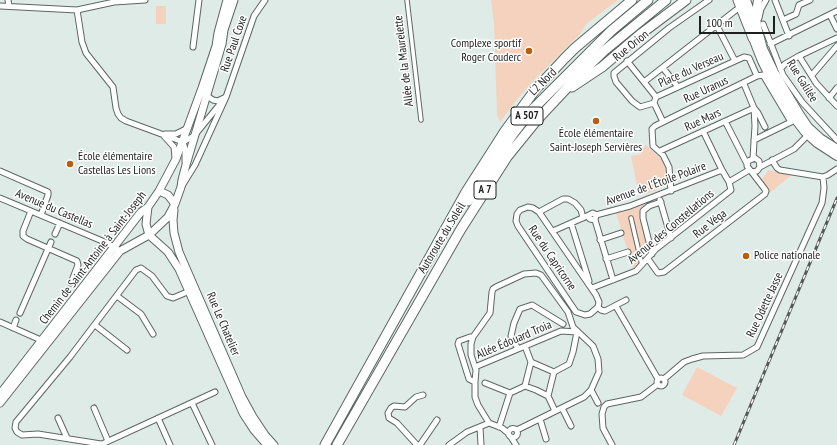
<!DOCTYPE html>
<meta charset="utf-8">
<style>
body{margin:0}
#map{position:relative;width:837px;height:445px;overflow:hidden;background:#dfebe7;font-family:"PT Sans Narrow",sans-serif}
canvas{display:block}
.scale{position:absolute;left:699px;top:16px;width:76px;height:18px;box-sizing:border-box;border:2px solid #1c201f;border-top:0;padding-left:5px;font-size:12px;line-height:14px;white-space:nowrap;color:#1c201f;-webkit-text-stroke:3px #fff;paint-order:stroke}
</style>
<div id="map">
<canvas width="837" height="445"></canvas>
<div class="scale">100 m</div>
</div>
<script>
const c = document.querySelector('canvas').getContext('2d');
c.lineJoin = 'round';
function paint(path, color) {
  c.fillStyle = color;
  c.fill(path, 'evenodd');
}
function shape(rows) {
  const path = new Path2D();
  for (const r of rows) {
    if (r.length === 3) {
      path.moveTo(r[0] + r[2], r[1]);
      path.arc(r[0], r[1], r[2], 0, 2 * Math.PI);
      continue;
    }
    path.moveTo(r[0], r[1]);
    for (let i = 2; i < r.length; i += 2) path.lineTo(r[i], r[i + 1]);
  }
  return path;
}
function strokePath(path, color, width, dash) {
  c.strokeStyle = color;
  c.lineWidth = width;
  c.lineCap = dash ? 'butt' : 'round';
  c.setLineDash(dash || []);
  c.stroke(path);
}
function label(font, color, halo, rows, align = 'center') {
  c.font = font + ' "PT Sans Narrow",sans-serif';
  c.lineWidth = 3;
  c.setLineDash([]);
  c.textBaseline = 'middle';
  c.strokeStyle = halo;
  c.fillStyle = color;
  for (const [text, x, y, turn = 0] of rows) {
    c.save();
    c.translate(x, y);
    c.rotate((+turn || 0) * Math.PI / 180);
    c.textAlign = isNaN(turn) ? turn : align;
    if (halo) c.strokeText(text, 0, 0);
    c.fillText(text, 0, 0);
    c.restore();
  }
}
paint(shape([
 [491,0,618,0,586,24,580,34,538,76,518,98,500,122,497,115,494,23],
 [156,6,166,6,166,24,156,24],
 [646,145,661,159,666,168,667,177,665,185,653,192,639,195,631,156,642,154,639,152],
 [768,170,784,174,792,175,768,194,768,191,761,181],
 [657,200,657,201,640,211,649,250,637,266,633,268,616,213,628,210],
 [697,367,737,388,721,416,682,395]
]), '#f5d2bd');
const pedestrian = shape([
 [407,0,421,120],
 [631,218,642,265]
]);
const minor = shape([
 [8,0,9,6],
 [775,0,789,36],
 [0,6,77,10,114,2,145,0],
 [77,10,82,42,86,53,113,87,116,108,118,114,121,118,126,121,183,142],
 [830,15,837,29],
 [759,18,761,9,766,0],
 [783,20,796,14,799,5,810,0],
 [763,24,783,75,802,102,837,140],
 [717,26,735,61,744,57,749,58,757,76,763,75,791,122,754,140],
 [770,44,837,11],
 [193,47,199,0],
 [799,56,816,83,837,106],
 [627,61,644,82],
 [663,68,678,87],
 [781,68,785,64,799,56,837,38],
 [812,75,837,46],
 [744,84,754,108,755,126,753,158],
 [207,96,213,100,218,101,226,97],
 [656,97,735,61],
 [829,98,837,88],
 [654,103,640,107,632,101,616,82,614,76,614,73,669,28,709,0],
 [725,121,747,164],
 [663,122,757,76],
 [165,134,176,134,188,128],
 [164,136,174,147,175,158],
 [183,142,194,136,220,104],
 [183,142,185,149,185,162],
 [660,151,754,108,758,113,765,127],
 [772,160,777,168,780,170,823,177,828,175,837,169],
 [760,167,794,149,810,133],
 [0,171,48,192,48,195,41,215],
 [729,182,749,170],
 [182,186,195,165,226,97,254,16,265,0],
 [671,191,669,167,663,155,653,146,652,129,655,126,663,122,654,103,656,97,644,82,736,10],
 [0,198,107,243,120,251],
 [660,200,671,238],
 [528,207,533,208,539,212,596,295,599,302,598,307,590,314,585,315,576,312,518,226,516,221,517,214,520,210,528,207],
 [31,211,23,231,23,236,27,239,77,261,78,265,71,283],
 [539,212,563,199,568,199,575,203,581,210,583,218],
 [596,215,595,220,613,280],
 [587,216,593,213,596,215,630,206,722,170],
 [571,223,589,281],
 [553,231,587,216,590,219,595,220],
 [55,234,60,223],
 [600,240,621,233],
 [652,254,643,218,643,211,649,206,661,202],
 [606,259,628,252],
 [648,259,658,273,664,272,765,194,766,191,764,188,747,166,748,161,755,158,759,161,760,167,757,171,752,172],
 [592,288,636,271,656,249,731,190,729,182,722,170,703,131],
 [117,296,141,314,153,334],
 [598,307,601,310,605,311,626,300],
 [617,308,658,379],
 [20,313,51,242],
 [0,322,43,341],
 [95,325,127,350],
 [13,328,16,320],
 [473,337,470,337,459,341,458,344,469,379,475,382],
 [525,346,531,362,554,372],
 [518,349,511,336,514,323,520,309,532,305,563,324],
 [475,367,561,331,577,332,573,352,569,364,554,372],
 [661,382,4],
 [664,379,684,362,692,359,703,356,743,355,757,347,822,203,824,188,823,177],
 [485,383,510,393],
 [525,386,536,390,548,396,555,411],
 [525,386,531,362],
 [591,390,598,403],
 [510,393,525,386],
 [548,396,554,372],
 [192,403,212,445],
 [94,408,108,441],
 [562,408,571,426],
 [58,418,67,438],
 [158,418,170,445],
 [540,419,546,439],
 [489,423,478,405,475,397,475,382,476,370,471,355,471,344,473,337,490,313,492,292,493,289,496,287,524,274,536,273,541,275,544,279,568,312,573,327,593,346,598,359,599,372,591,390,584,397,517,430],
 [489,423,502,428,508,433],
 [480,427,481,445],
 [499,427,510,393],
 [513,433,4.5],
 [511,437,516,445],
 [101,444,38,434,22,435,17,432,15,428,16,422,70,357,136,270,141,268,152,276,167,296,173,298,192,290],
 [100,445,215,392],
 [417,445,397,423,389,418,388,413,391,408,394,406,405,407,416,397,423,395],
 [420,445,437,420],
 [449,445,467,432,489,423],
 [612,445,603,428,602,414,604,407,607,404,641,397,658,384]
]);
const secondary = shape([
 [159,191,168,195,175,204],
 [148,207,146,224,149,235,168,252,179,269,243,413,254,430,267,445],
 [174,210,173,220,174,233,179,252,242,397,253,417,265,435,274,445],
 [0,394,141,212,148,207,159,191,176,159,202,88,216,46,218,33,227,0],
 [0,403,120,251,149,235,168,217,175,204,181,187,182,180,186,165,222,44,224,30,234,0]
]);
const primary = shape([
 [746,0,750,11,753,38,762,61,772,81,792,115,805,132,817,143,837,156],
 [758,0,756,13,757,27,763,49,774,72,800,115,808,127,820,138,837,149]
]);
const motorway = shape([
 [738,0,753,38],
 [572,87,602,67,642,33,686,0],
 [468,201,513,134,530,112,611,31,648,0],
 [325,445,466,192,505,131,535,90,564,59,575,48,632,0],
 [337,445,461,229,507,157,537,120,580,74,605,50,666,0]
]);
strokePath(pedestrian, '#5c6764', 5.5);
strokePath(minor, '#5c6764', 7);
strokePath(secondary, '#5c6764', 9);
strokePath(primary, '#5c6764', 10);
strokePath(motorway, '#5c6764', 11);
strokePath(pedestrian, '#fff', 3.5);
strokePath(minor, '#fff', 5);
strokePath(secondary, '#fff', 7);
strokePath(primary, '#fff', 8);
strokePath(motorway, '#fff', 9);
const rail = shape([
 [734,445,837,198]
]);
strokePath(rail, '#535a58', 3);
strokePath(rail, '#fff', 1.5, [4.5]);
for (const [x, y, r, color] of [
 [529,51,4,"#ba5e0b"],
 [596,121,4,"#ba5e0b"],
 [70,164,4,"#ba5e0b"],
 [746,256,4,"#ba5e0b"]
]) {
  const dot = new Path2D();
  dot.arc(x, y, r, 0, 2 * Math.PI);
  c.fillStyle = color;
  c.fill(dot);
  strokePath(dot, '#fff', 1.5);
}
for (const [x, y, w] of [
 [527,116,32],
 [485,190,22]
]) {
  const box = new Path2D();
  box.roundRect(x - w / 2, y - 9, w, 18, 3);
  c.fillStyle = '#fff';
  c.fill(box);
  strokePath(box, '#1c201f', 1);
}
label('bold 11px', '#1c201f', null, [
 ["A 507",527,116],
 ["A 7",485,190]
]);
label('12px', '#1c201f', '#fff', [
 ["Rue Paul Coxe",234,44,-71],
 ["Rue Orion",631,46,-39],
 ["Allée de la Maurelette",404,61,-97],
 ["Place du Verseau",691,70,-24],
 ["Rue Galilée",802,81,58],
 ["L2 Nord",543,82,-45],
 ["Rue Uranus",706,90,-25],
 ["Rue Mars",703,120,-25],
 ["Avenue de l'Étoile Polaire",656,184,-20],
 ["Avenue du Castellas",54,209,23],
 ["Rue Véga",710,224,-38],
 ["Avenue des Constellations",671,227,-40],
 ["Autoroute du Soleil",442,238,-59],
 ["Chemin de Saint-Antoine à Saint-Joseph",93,258,-52],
 ["Rue du Capricorne",552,258,56],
 ["Rue Odette Jasse",765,305,-65],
 ["Rue Le Chatelier",223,324,67],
 ["Allée Édouard Troia",514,340,-23]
]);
label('12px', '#1c201f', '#fff', [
 ["Complexe sportif",521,44,"right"],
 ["Roger Couderc",521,58,"right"],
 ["École élémentaire",596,134,"center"],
 ["Saint-Joseph Servières",596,148,"center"],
 ["École élémentaire",78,157],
 ["Castellas Les Lions",78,171],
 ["Police nationale",754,256]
], 'left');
</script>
